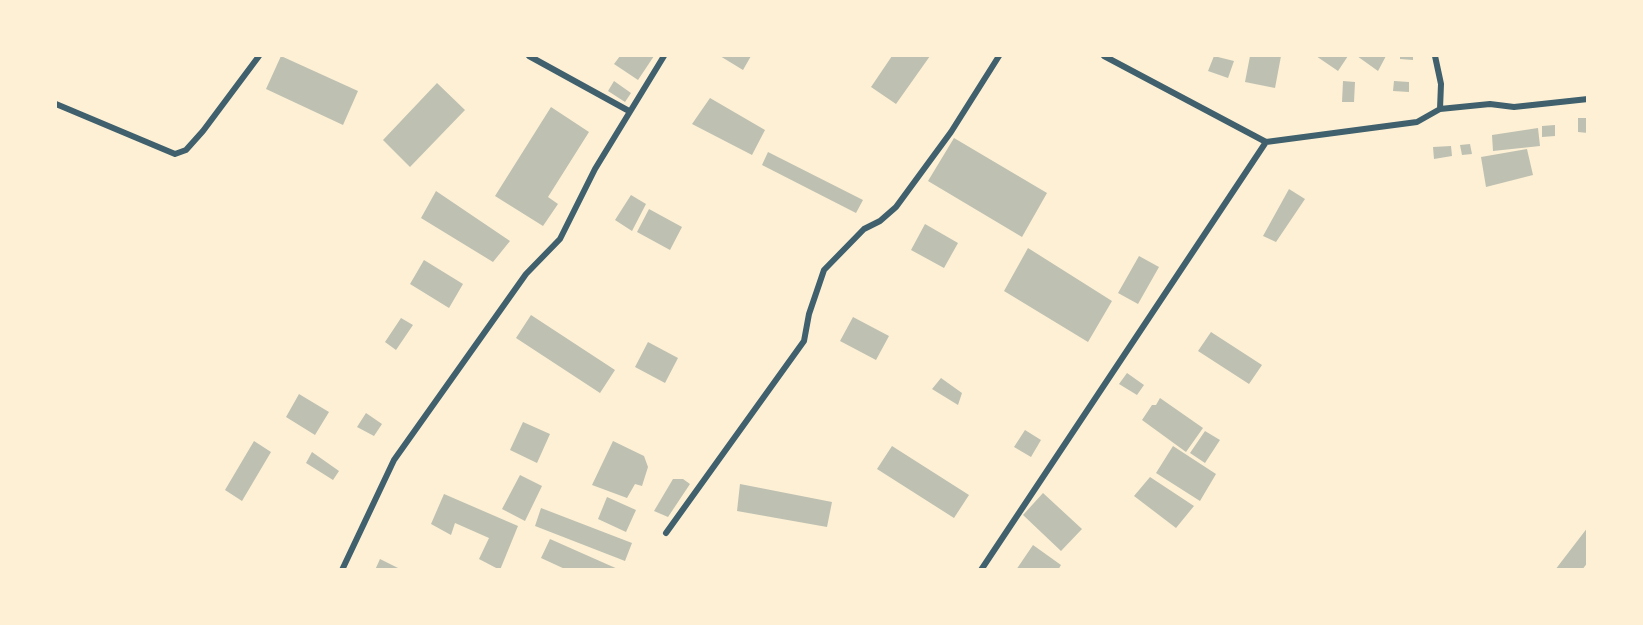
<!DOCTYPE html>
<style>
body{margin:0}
#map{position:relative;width:1643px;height:625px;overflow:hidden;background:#fdf0d5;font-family:"PT Sans Narrow",sans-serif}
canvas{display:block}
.frame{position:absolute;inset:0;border:57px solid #fdf0d5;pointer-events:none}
</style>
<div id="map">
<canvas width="1643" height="625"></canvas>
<div class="frame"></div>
</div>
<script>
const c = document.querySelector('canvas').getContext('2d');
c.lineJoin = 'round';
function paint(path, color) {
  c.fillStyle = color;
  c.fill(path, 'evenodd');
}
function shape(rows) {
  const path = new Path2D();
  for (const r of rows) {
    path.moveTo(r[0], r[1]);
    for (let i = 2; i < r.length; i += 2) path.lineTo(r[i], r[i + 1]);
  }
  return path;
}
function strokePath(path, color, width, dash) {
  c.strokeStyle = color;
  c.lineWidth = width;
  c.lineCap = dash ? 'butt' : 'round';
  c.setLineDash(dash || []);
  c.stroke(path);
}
paint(shape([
 [281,56,358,91,343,125,266,89],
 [620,56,654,56,638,80,614,64],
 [720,56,751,56,743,70],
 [892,56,930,56,896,104,871,87],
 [1214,56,1234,61,1228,78,1208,71],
 [1250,56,1281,56,1275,88,1245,82],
 [1316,56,1348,56,1338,71],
 [1357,56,1386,56,1378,71],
 [1400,56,1413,56,1413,60,1400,59],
 [614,81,631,93,625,102,608,91],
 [1343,81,1355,82,1354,102,1342,102],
 [1394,81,1409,82,1409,92,1393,91],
 [437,83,465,110,410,167,383,140],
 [710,98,765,130,752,155,692,124],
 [551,107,589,132,548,197,558,204,543,226,495,196],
 [1578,118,1588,118,1588,133,1578,132],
 [1555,125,1555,136,1542,137,1542,126],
 [1538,128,1540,146,1493,151,1492,135],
 [954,138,1047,193,1022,237,928,181],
 [1470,144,1472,154,1462,155,1460,145],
 [1451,146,1452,156,1434,159,1433,147],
 [1527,149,1533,175,1486,187,1481,157],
 [768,152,863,200,856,213,762,165],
 [1289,189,1305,199,1276,242,1263,236],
 [436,191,510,241,493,262,421,218],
 [631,195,646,204,632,231,615,220],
 [649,209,682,227,670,250,637,232],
 [925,224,958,243,944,268,911,250],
 [1028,248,1112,301,1088,342,1004,291],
 [1139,256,1159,267,1138,304,1118,293],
 [424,260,463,284,449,308,410,284],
 [531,315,615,370,600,393,516,338],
 [853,317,889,336,876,360,840,341],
 [401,318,413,325,396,350,385,342],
 [1211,332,1262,365,1249,384,1198,351],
 [648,342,678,358,665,383,635,367],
 [1127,373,1144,385,1137,395,1119,384],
 [941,378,962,393,958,405,932,389],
 [299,394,329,412,315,435,286,417],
 [1160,398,1203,428,1186,452,1142,420,1152,405,1156,405],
 [366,413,382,424,374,436,357,427],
 [523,422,550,434,537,463,510,450],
 [1025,430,1041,440,1031,457,1014,447],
 [1205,431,1220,440,1205,463,1190,453],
 [254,441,271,452,242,501,225,490],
 [613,441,644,456,648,467,642,486,635,484,627,498,592,485],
 [892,446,969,495,954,518,877,469],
 [1173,446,1216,474,1200,501,1156,473],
 [312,452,339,471,333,480,306,463],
 [520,475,542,486,525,521,502,509],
 [1150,477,1194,506,1176,528,1134,496],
 [673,479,683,479,690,484,668,517,654,511],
 [740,484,832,502,827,527,737,511],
 [1043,493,1082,529,1061,551,1023,515],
 [444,494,518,526,500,570,479,559,489,538,455,523,451,535,431,524],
 [607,497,636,510,626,532,598,519],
 [541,508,632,543,625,561,535,526],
 [1588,527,1588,562,1582,570,1555,570],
 [550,539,620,570,567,570,541,558],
 [1033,545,1061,565,1058,570,1016,570],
 [380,559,402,570,375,570]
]), '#bec0b2');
strokePath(shape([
 [529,56,629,111],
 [1104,56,1266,142,1417,122,1440,109],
 [1435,56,1441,84,1440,109,1490,104,1514,107,1588,99],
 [56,104,175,154,186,150,203,131,259,56],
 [666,533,804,341,809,314,824,270,864,229,880,221,896,207,951,132,999,56],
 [342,570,394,460,526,274,560,239,595,169,664,56],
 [981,570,1266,142]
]), '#3f606c', 6);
</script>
